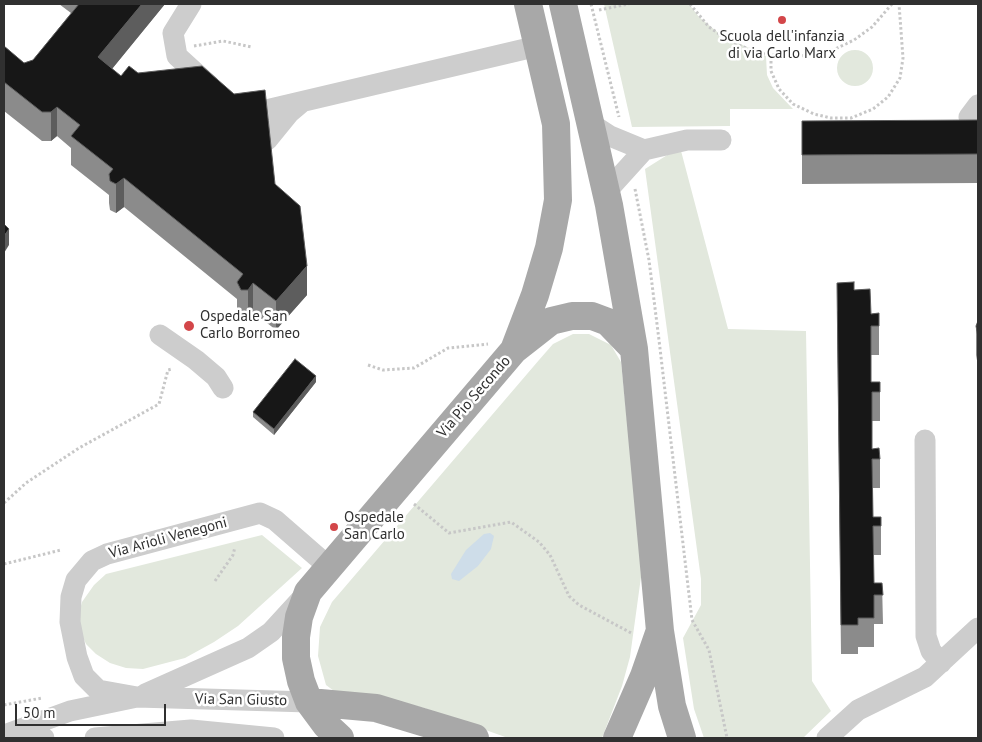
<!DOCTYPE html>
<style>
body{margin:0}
#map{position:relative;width:982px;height:742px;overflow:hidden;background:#fff;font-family:"PT Sans",sans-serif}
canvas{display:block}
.frame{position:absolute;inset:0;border:5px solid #303030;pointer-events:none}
.scale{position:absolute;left:15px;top:704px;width:151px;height:22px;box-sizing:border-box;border:2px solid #303030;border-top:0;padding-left:6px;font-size:15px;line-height:18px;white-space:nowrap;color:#303030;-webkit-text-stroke:4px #fff;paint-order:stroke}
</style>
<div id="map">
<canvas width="982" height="742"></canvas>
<div class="frame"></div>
<div class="scale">50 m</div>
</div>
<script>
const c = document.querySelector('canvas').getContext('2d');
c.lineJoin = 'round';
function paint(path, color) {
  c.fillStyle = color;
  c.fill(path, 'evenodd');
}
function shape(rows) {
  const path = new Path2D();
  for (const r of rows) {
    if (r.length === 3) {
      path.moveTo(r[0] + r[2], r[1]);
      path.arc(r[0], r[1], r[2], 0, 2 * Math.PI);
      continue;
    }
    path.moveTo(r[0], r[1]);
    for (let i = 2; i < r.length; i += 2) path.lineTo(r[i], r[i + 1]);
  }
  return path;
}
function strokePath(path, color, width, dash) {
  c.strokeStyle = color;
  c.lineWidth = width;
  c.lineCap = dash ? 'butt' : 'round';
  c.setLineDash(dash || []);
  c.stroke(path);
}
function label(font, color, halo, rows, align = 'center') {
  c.font = font + ' "PT Sans",sans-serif';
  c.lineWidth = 5;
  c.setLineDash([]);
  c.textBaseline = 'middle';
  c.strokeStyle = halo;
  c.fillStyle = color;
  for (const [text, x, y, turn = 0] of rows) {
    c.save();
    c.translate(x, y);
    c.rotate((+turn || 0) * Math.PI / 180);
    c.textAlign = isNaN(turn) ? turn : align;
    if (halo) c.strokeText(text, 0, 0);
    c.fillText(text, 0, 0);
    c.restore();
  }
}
paint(shape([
 [604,4,689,4,699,17,721,35,766,56,767,75,773,88,793,109,730,109,730,126,632,127],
 [855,68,18],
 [680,147,728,329,806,331,812,681,831,711,803,738,704,738,694,709,683,638,701,605,701,579,645,169],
 [573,334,589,334,611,345,621,362,640,546,641,577,630,657,622,686,602,738,508,738,424,708,391,700,334,691,326,685,318,656,320,627,332,602,539,360,553,344],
 [262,535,302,568,238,626,214,642,185,658,143,669,126,668,110,663,96,654,86,644,80,631,78,617,82,602,94,585,106,574]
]), '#e2e8dd');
paint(shape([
 [490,533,494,536,491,549,478,566,459,581,452,579,451,574,466,550,484,534]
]), '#cedde9');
strokePath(shape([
 [591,4,619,117],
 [690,4,709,27,731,42,759,53,786,57,811,55,833,50,854,40,872,27,892,4],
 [599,10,629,4],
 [194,46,223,41,252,47],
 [771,56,771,71,779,89,793,104,814,114,831,118,851,118,873,109,888,97,900,78,903,58,899,4],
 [635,189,649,260,659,340,692,620,709,650,727,738],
 [368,365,383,370,414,368,448,348,488,344],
 [4,503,26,483,79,448,159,404,168,370,172,369],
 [414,504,449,533,511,522,539,542,550,555,569,596,579,605,633,634],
 [4,564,61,550],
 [215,581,233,555,235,547],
 [4,705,42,698]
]), '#c7c7c7', 3, [2.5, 2.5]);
strokePath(shape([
 [191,4,173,33,177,56,210,86],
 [239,108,262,111,538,46],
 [969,117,978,105],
 [590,123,610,136,644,150,687,140,721,140],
 [267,140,289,113,302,102],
 [606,192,644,150],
 [160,335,196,360,216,377,223,388],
 [925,440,926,636,931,651,941,663],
 [145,694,248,648,271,632,304,596],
 [137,697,98,690,84,676,77,657,70,622,71,597,76,580,92,561,107,554,260,513,275,520,329,567],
 [4,735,70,711,137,697,309,702],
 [12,735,44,738],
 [95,738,191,730,274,738],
 [827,738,858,710,925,677,978,628]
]), '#cdcdcd', 21);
strokePath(shape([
 [563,4,609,205,634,349,660,631,672,706,682,738],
 [514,350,551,321,572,316,592,316,608,322,634,349],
 [309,702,376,708,475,738],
 [340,738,326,725,309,702,301,681,296,658,296,637,299,617,308,592,514,350,535,295,549,248,558,200,556,124,528,4],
 [617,738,644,676,659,633]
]), '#a8a8a8', 28);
paint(shape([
 [59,4,165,4,112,69,121,76,275,184,307,295,276,330,253,312,248,319,241,319,237,311,237,299,124,207,116,213,110,210,109,203,109,195,71,165,71,148,57,136,51,141,42,141,4,111,4,46,24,63,33,60,71,13],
 [978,120,978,183,802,184,802,155],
 [854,290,871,314,879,313,879,355,871,355,871,382,880,382,880,421,872,421,872,449,880,459,880,488,873,488,873,517,881,517,881,555,873,555,874,583,882,583,883,624,874,624,874,647,858,647,858,654,841,654,837,312],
 [978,321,978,366,976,355,976,326],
 [316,382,274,435,253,417,253,412]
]), '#8b8b8b');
paint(shape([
 [142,4,165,4,98,86,98,57],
 [57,107,57,136,51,141,51,112],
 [124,178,124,207,116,213,116,184],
 [9,229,9,245,4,253,4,236],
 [307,266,307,295,276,330,276,301],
 [253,283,253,312,248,319,248,290],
 [316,376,316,382,274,435,274,429]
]), '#5d5d5d');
const building = shape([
 [79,4,142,4,98,57,121,76,129,66,138,73,202,66,234,94,265,90,275,184,300,206,307,266,276,301,253,283,248,290,241,290,237,282,243,274,124,178,116,184,110,181,109,174,113,169,71,136,80,125,57,107,51,112,42,112,4,82,4,46,24,63,33,60,79,4],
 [978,120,978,154,802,155,802,121,978,120],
 [4,224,9,229,4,236,4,224],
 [854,282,854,290,870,289,871,314,879,313,879,326,871,326,871,382,880,382,880,392,872,392,872,449,879,448,880,459,872,459,873,517,881,517,881,526,873,526,874,583,882,583,883,595,874,595,874,618,858,618,858,625,841,625,837,283,854,282],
 [978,321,978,337,976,326,978,321],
 [295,359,316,376,274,429,253,412,295,359]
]);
paint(building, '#171717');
strokePath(building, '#5d5d5d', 1);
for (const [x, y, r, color] of [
 [782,20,5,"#d34649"],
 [189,326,6,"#d34649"],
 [334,527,5,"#d34649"]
]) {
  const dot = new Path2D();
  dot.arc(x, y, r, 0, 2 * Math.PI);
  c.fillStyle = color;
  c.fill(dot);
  strokePath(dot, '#fff', 2);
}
label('15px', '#303030', '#fff', [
 ["Scuola dell'infanzia",782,37,"center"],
 ["di via Carlo Marx",782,54,"center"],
 ["Ospedale San",200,317],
 ["Carlo Borromeo",200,334],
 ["Ospedale",344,518],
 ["San Carlo",344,535]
], 'left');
label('15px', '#303030', '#fff', [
 ["Via Pio Secondo",474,397,-49],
 ["Via Arioli Venegoni",168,538,-15],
 ["Via San Giusto",241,700,1]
]);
</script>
